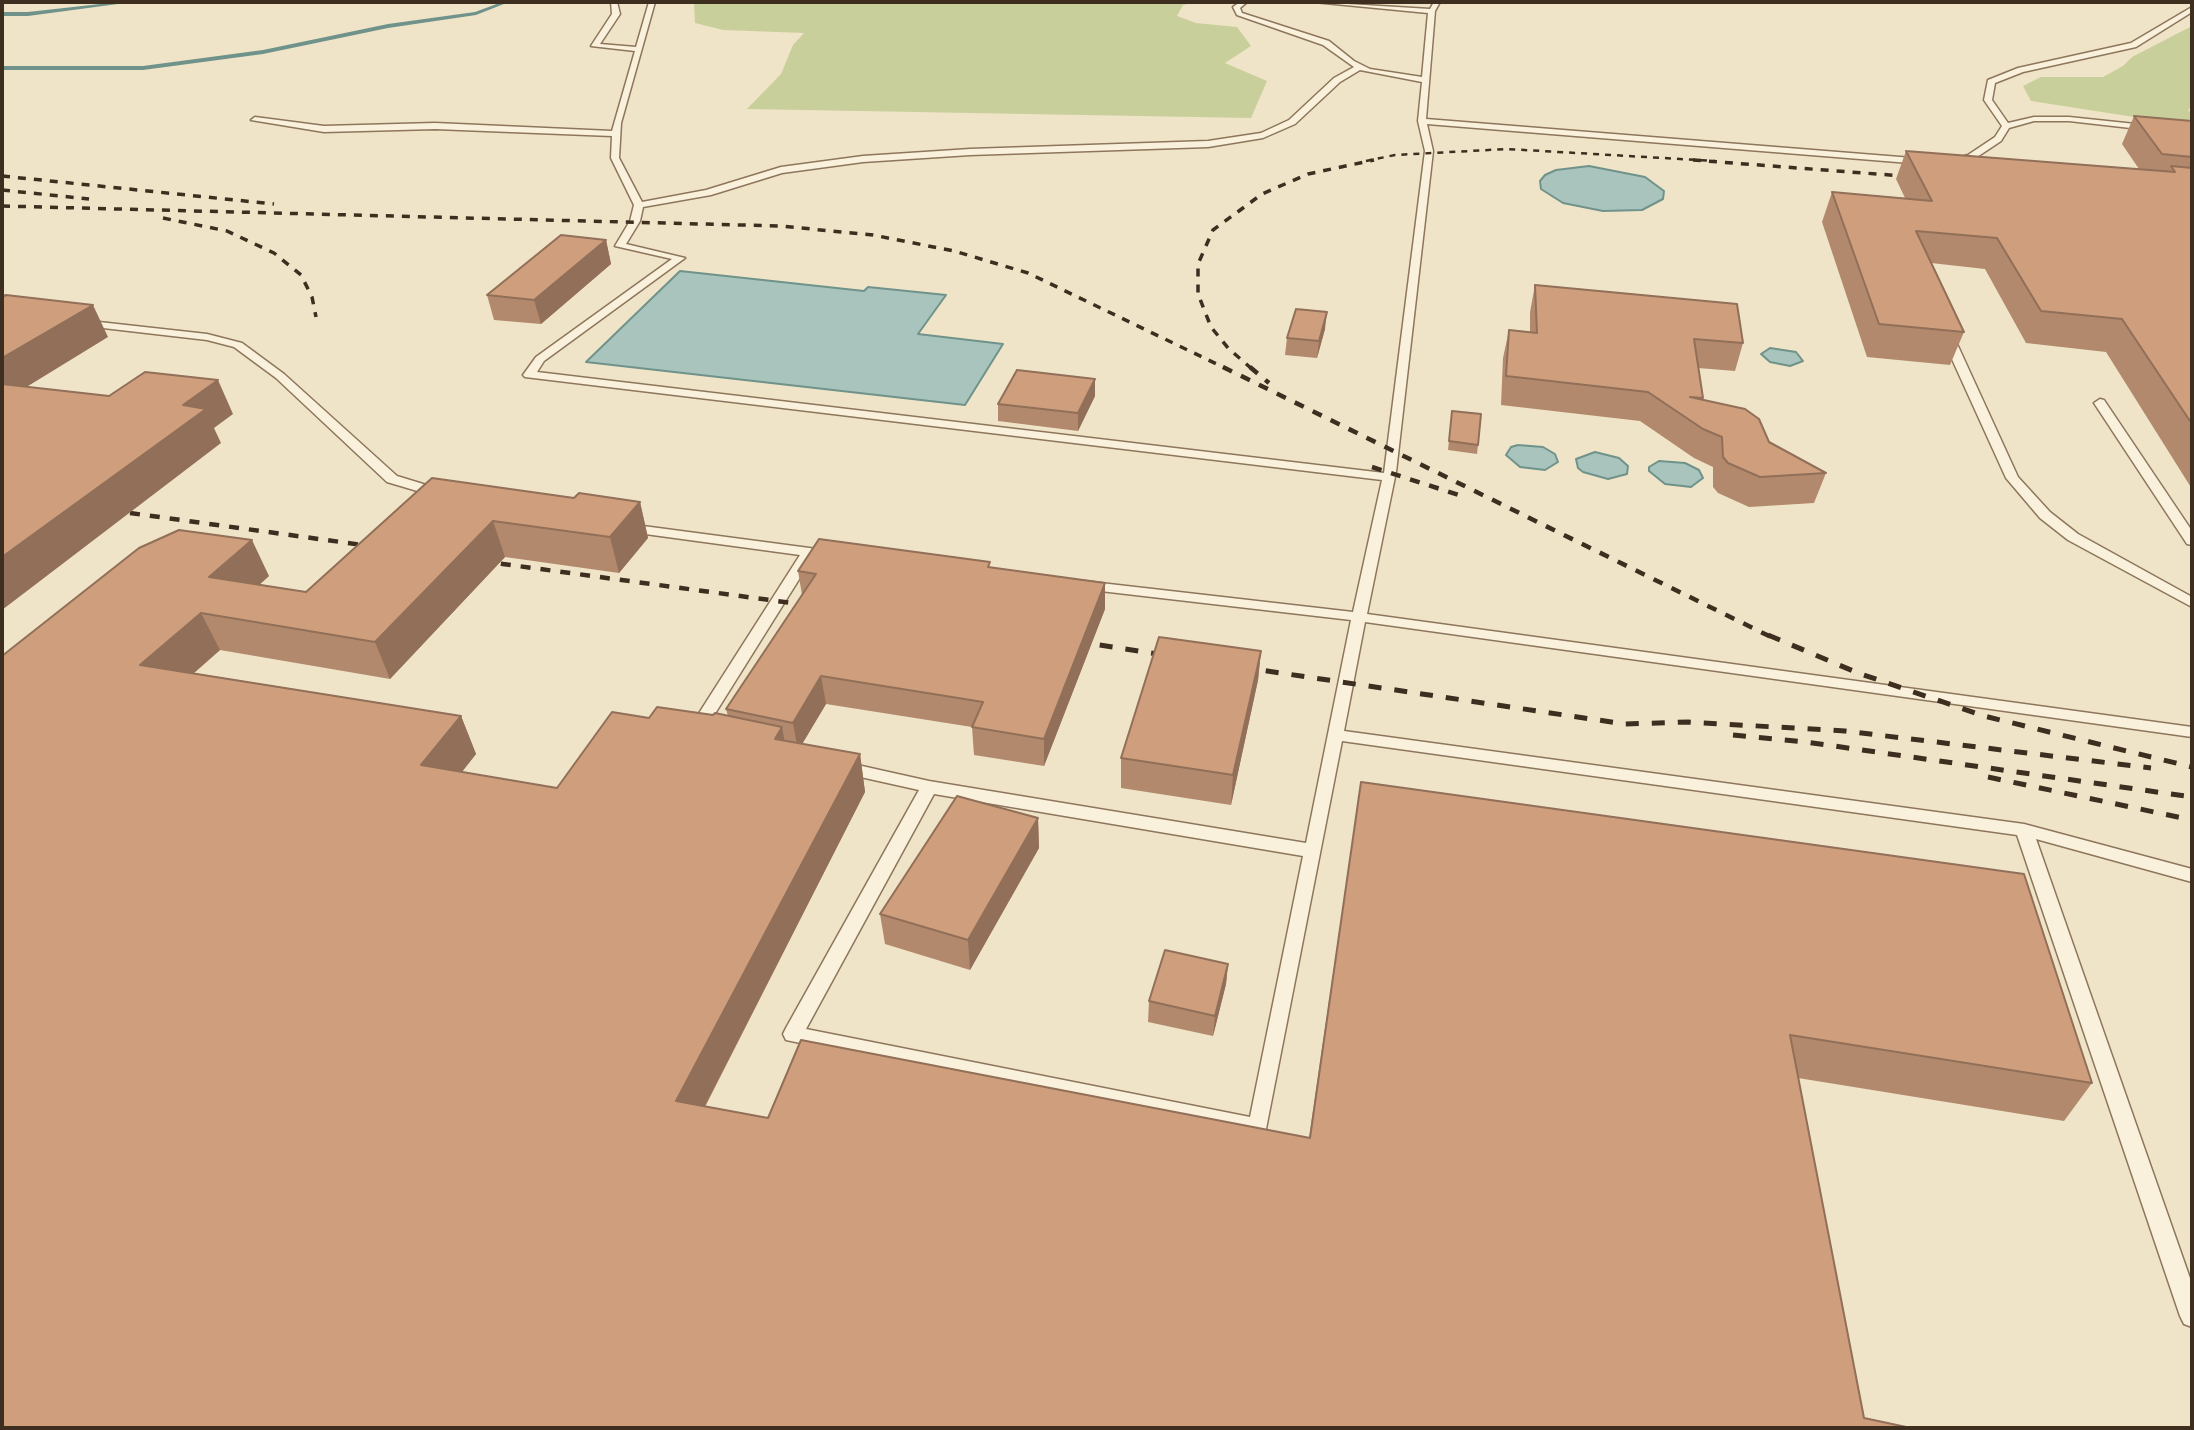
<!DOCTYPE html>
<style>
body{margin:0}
#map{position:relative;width:2194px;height:1430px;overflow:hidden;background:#f0e4c8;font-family:"Noto Serif",serif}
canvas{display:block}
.frame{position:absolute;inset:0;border:4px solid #3d2e20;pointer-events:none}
</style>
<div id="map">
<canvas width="2194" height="1430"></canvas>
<div class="frame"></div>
</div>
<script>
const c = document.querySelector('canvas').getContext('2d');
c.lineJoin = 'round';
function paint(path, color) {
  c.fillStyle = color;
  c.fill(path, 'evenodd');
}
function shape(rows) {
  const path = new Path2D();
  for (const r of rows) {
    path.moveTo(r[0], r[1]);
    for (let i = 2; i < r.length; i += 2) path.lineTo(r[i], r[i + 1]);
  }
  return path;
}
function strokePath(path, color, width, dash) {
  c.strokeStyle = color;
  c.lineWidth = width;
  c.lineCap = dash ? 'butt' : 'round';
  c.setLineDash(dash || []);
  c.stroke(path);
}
paint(shape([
 [694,2,1198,2,1183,5,1177,16,1196,23,1237,27,1251,46,1225,63,1267,81,1251,118,747,109,781,74,793,45,804,33,723,30,695,23],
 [2192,26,2192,105,2188,111,2192,112,2192,126,2031,101,2023,86,2041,77,2103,77,2123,66,2132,57]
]), '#c9cf9b');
const water = shape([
 [1589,166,1645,177,1664,191,1663,199,1642,210,1603,211,1563,203,1541,189,1540,181,1545,175,1556,170,1589,166],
 [680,271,864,291,868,287,946,295,918,334,1003,344,965,405,586,362,680,271],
 [1770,348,1796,352,1803,361,1790,366,1770,362,1761,354,1770,348],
 [1518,445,1543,447,1555,454,1558,462,1545,470,1520,467,1506,455,1511,447,1518,445],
 [1595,452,1619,458,1628,466,1627,474,1608,479,1583,472,1578,468,1576,459,1595,452],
 [1659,461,1685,463,1699,470,1703,478,1691,487,1665,484,1649,471,1649,467,1659,461]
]);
paint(water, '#a9c4bc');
strokePath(water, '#6f938a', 2);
paint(shape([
 [118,2,133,2,28,16,2,16,2,12,28,12,118,2],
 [502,2,509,2,476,15,388,28,263,54,143,70,2,70,2,66,143,66,263,50,388,24,475,12,502,2]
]), '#6f938a');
const lane = shape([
 [611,2,617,2,620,14,600,44,636,47,649,2,655,2,621,123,619,158,642,202,706,190,781,167,863,156,970,149,1208,141,1261,133,1289,120,1334,78,1354,67,1323,45,1237,15,1233,7,1240,2,1247,2,1240,8,1242,13,1329,41,1354,61,1370,69,1422,77,1428,13,1314,2,1430,9,1434,2,1440,2,1435,11,1426,119,1925,159,1925,163,1922,164,1427,124,1433,151,1396,472,1367,614,2192,727,2192,737,1365,622,1344,731,2024,824,2192,869,2192,882,2036,839,2192,1284,2192,1327,2184,1324,2180,1316,2017,835,1342,741,1265,1134,1258,1137,786,1040,783,1034,786,1028,919,790,838,772,836,768,838,764,844,762,929,781,1306,843,1351,620,1083,589,1076,585,1083,581,1353,612,1382,480,525,377,523,375,536,357,672,259,615,246,630,221,634,205,611,158,612,136,435,129,324,132,251,120,255,117,324,126,435,123,612,131,635,51,591,46,612,14,611,2],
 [1360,70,1422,82,1418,121,1425,151,1384,473,537,372,544,361,685,258,626,244,640,221,643,207,711,195,782,173,863,162,970,155,1208,147,1263,138,1295,124,1340,82,1360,70],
 [934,794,1303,856,1250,1117,806,1029,934,794],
 [2192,7,2192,12,2136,47,2023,72,1995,83,1992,100,2008,123,2034,117,2069,117,2192,130,2192,135,2069,121,2034,121,2009,128,2001,141,1974,159,1955,163,1951,160,1968,155,1995,137,2002,126,1984,100,1988,80,2018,68,2131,43,2192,7],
 [81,320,207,334,242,343,284,374,397,476,446,491,447,494,441,498,387,482,276,378,234,347,207,340,77,325,77,321,81,320],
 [1943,333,1953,335,2018,477,2050,512,2078,534,2192,597,2192,607,2068,540,2040,518,2006,478,1941,335,1943,333],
 [2100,399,2104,400,2192,531,2192,545,2187,544,2094,403,2100,399],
 [628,524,832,551,839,555,832,559,813,557,701,736,689,736,687,732,800,555,623,531,623,525,628,524]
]);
strokePath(lane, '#8d765c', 3);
paint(lane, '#faf1dc');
strokePath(shape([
 [1366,161,1395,155,1507,149,1715,161]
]), '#3d2e20', 2.5, [6, 6]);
strokePath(shape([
 [1693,160,1916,177],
 [2,176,274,204],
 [2,190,89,199],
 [2,206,780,226,873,235,954,251,1028,273,1227,369],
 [163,218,227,231,274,253,301,275,312,297,316,317],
 [1252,369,1228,348,1211,327,1198,294,1198,264,1213,230,1262,194,1308,174,1374,160]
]), '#3d2e20', 3.5, [8, 8]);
strokePath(shape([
 [1223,367,1771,637],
 [1250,367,1269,383],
 [1372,467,1465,497],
 [130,513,377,547],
 [481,561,814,606]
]), '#3d2e20', 4.5, [10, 10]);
strokePath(shape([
 [1768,635,1858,673,1984,716,2192,767],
 [1074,641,1171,656],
 [1240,667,1625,724,1688,722,1845,731,2151,768],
 [1733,735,1806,742,2192,797],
 [1988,777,2192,820]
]), '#3d2e20', 5, [13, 13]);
paint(shape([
 [2134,116,2192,121,2192,489,2106,352,2026,343,1985,269,1931,263,1964,332,1950,365,1867,357,1822,222,1832,192,1905,198,1896,179,1906,151,2139,169,2122,144],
 [606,240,611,264,541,324,494,320,487,295],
 [1535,285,1743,343,1735,371,1698,368,1703,400,1769,442,1826,473,1814,503,1749,507,1718,493,1713,487,1713,467,1694,458,1640,421,1501,405,1503,358,1509,330,1530,332,1530,312],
 [1325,329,1317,358,1285,355,1287,338],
 [1095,379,1095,396,1078,431,998,421,998,404],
 [1452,411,1478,445,1477,454,1448,450],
 [432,478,574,498,640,502,648,538,619,573,505,557,390,679,220,650,194,673,461,716,476,754,462,772,557,788,649,718,728,716,726,709,802,595,798,571,990,567,1105,609,1044,766,974,755,972,727,826,704,802,744,860,754,865,792,705,1107,768,1118,1309,1138,1361,782,2092,1083,2064,1121,1798,1078,1864,1418,2,1428,2,656,269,576,259,585,306,592],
 [1261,651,1258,680,1231,805,1121,788,1121,758],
 [1038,818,1039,848,970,970,885,944,880,914],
 [1228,964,1226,984,1213,1036,1148,1022,1149,1001]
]), '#b2896c');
paint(shape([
 [606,240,611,264,541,324,534,300],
 [93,305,108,337,2,402,2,358],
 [1327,312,1325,329,1317,358,1319,341],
 [1095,379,1095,396,1078,431,1078,413],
 [218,380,233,414,214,428,221,443,2,610,2,557,183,405],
 [640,502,648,538,619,573,610,537],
 [493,521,505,557,390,679,375,642],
 [252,540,269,576,227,614,209,577],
 [1105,583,1105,609,1044,766,1044,739],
 [201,613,220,650,161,702,140,665],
 [1261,651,1258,680,1231,805,1233,775],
 [821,676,826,704,798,751,793,723],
 [461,716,476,754,437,803,421,765],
 [782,727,789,765,775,739],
 [860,754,865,792,688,1139,676,1101],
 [1038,818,1039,848,970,970,968,940],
 [1228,964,1226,984,1213,1036,1215,1016]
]), '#916f58');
const building = shape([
 [2134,116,2192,121,2192,157,2162,154,2134,116],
 [1906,151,2175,172,2171,166,2192,168,2192,424,2122,319,2041,311,1997,238,1916,231,1964,332,1879,324,1832,192,1932,201,1906,151],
 [561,235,606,240,534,300,487,295,561,235],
 [1535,285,1737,304,1743,343,1694,339,1703,398,1690,397,1745,409,1759,419,1769,442,1826,473,1760,477,1728,463,1723,457,1722,437,1703,429,1648,392,1506,376,1509,330,1537,333,1535,285],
 [6,295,93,305,2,358,2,297,6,295],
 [1296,309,1327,312,1319,341,1287,338,1296,309],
 [1017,370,1095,379,1078,413,998,404,1017,370],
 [145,372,218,380,183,405,206,409,2,557,2,384,109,396,145,372],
 [1452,411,1481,414,1478,445,1449,441,1452,411],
 [432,478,574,498,579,493,640,502,610,537,493,521,375,642,201,613,140,665,461,716,421,765,557,788,612,712,649,718,657,707,713,715,715,713,782,727,775,739,860,754,676,1101,768,1118,801,1040,1310,1138,1361,782,2024,874,2092,1083,1790,1035,1864,1418,1911,1428,2,1428,2,656,139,548,179,530,252,540,209,577,306,592,432,478],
 [819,539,990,562,988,567,1105,583,1044,739,972,727,983,702,821,676,793,723,726,709,816,574,798,571,819,539],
 [1159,637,1261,651,1233,775,1121,758,1159,637],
 [957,796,1038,818,968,940,880,914,957,796],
 [1165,950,1228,964,1215,1016,1149,1001,1165,950]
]);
paint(building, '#cf9f7d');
strokePath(building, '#916f58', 2);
</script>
